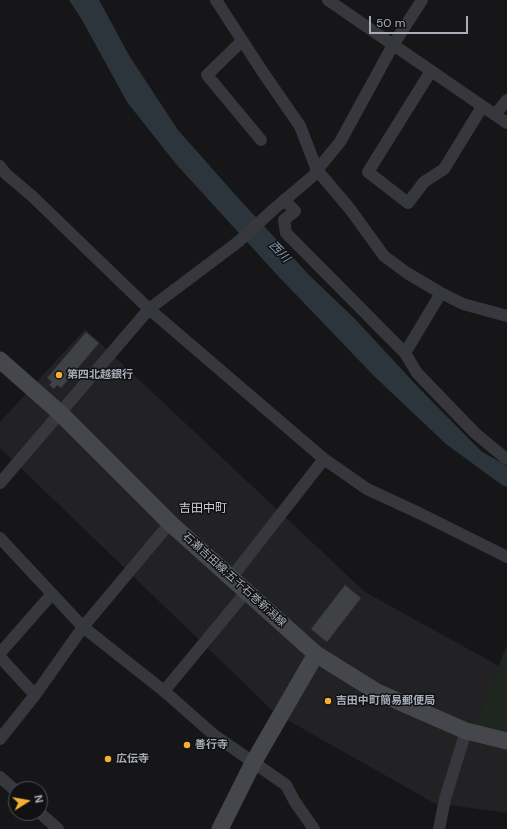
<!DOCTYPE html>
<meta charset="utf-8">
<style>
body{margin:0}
#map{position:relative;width:507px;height:829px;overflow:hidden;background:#161618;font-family:"DM Sans",sans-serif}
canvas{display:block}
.north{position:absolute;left:8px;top:781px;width:40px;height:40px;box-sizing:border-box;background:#111113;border:1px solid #4d4f55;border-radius:50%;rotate:79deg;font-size:11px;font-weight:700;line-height:16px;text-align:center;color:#a8adb8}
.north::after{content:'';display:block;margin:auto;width:14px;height:18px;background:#f2b134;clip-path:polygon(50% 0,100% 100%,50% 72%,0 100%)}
.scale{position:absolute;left:369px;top:16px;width:99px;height:18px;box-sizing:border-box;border:2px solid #a8adb8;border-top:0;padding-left:5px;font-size:12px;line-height:14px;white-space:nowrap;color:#a8adb8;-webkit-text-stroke:3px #111113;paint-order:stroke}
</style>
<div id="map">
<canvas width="507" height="829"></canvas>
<div class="north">N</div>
<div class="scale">50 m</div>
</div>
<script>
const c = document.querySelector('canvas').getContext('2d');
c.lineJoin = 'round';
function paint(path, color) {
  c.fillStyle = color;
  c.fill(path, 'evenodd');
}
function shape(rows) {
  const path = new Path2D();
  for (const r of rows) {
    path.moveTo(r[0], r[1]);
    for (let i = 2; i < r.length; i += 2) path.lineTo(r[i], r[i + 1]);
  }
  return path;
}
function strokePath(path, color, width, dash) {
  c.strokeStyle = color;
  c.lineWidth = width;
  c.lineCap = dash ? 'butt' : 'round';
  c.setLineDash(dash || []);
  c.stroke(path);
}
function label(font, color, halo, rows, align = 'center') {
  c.font = font + ' "DM Sans","Noto Sans JP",sans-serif';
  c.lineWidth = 3;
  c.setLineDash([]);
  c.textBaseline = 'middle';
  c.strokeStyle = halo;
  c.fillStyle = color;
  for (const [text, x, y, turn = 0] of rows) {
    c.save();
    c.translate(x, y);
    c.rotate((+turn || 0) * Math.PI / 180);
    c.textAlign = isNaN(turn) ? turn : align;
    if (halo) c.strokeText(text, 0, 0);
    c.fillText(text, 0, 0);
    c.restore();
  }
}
paint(shape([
 [85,329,365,592,499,666,474,726,507,734,507,813,434,803,275,713,0,448,0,422]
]), '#222225');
paint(shape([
 [507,645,507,734,474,726]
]), '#1e261f');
paint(shape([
 [69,0,99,0,130,57,178,130,239,199,310,276,355,319,418,387,481,451,507,466,507,487,502,485,446,444,375,377,279,277,176,164,127,102,81,18]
]), '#2c353c');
const building = shape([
 [86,332,99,343,61,388,57,385,54,389,49,385,52,382,47,378,86,332],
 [345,585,361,598,327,642,311,629,345,585]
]);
paint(building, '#404145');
strokePath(building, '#303034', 1);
strokePath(shape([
 [216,0,262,71,300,126,317,170,350,209,384,256,407,273,441,293,463,304,507,316],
 [328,0,507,123],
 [242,41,207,75,261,140],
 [431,71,368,172,408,203,424,182,444,169,482,107],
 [495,115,507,100],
 [0,166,6,174,32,196,149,309,324,459,367,489,421,514,507,557],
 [284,200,295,211,284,220,286,233,405,353,417,373,475,433,505,458,507,459],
 [405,353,441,293],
 [0,483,149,309,238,242,274,209,313,176,317,170,340,142,393,45,422,0],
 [0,538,83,627,164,691,214,735,286,785,295,802,314,829],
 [231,578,324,459],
 [0,653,52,594],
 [0,657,35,695],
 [164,691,247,591],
 [0,739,35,695,83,627,170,523],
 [0,777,16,791],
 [40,813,58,829],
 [439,829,445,799,466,731]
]), '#37383d', 12);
strokePath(shape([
 [0,360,60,413,170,523,316,654,377,692,466,731,507,741],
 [220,829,253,763,316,654]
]), '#45474d', 17);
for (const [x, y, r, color] of [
 [59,375,4,"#f2b134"],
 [328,701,4,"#f2b134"],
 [187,745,4,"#f2b134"],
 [108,759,4,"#f2b134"]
]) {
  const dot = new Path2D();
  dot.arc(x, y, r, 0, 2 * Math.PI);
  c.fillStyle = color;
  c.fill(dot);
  strokePath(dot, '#111113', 1.5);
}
label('bold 11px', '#a8adb8', '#111113', [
 ["第四北越銀行",67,375],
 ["吉田中町簡易郵便局",336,701],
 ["善行寺",195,745],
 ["広伝寺",116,759]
], 'left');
label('11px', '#a8adb8', '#111113', [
 ["石瀬吉田線;五千石巻新潟線",234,580,42]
]);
label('italic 12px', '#7f9bb3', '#111113', [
 ["西川",279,252,46]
]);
label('12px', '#c9ccd4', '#111113', [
 ["吉田中町",203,509]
]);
</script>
